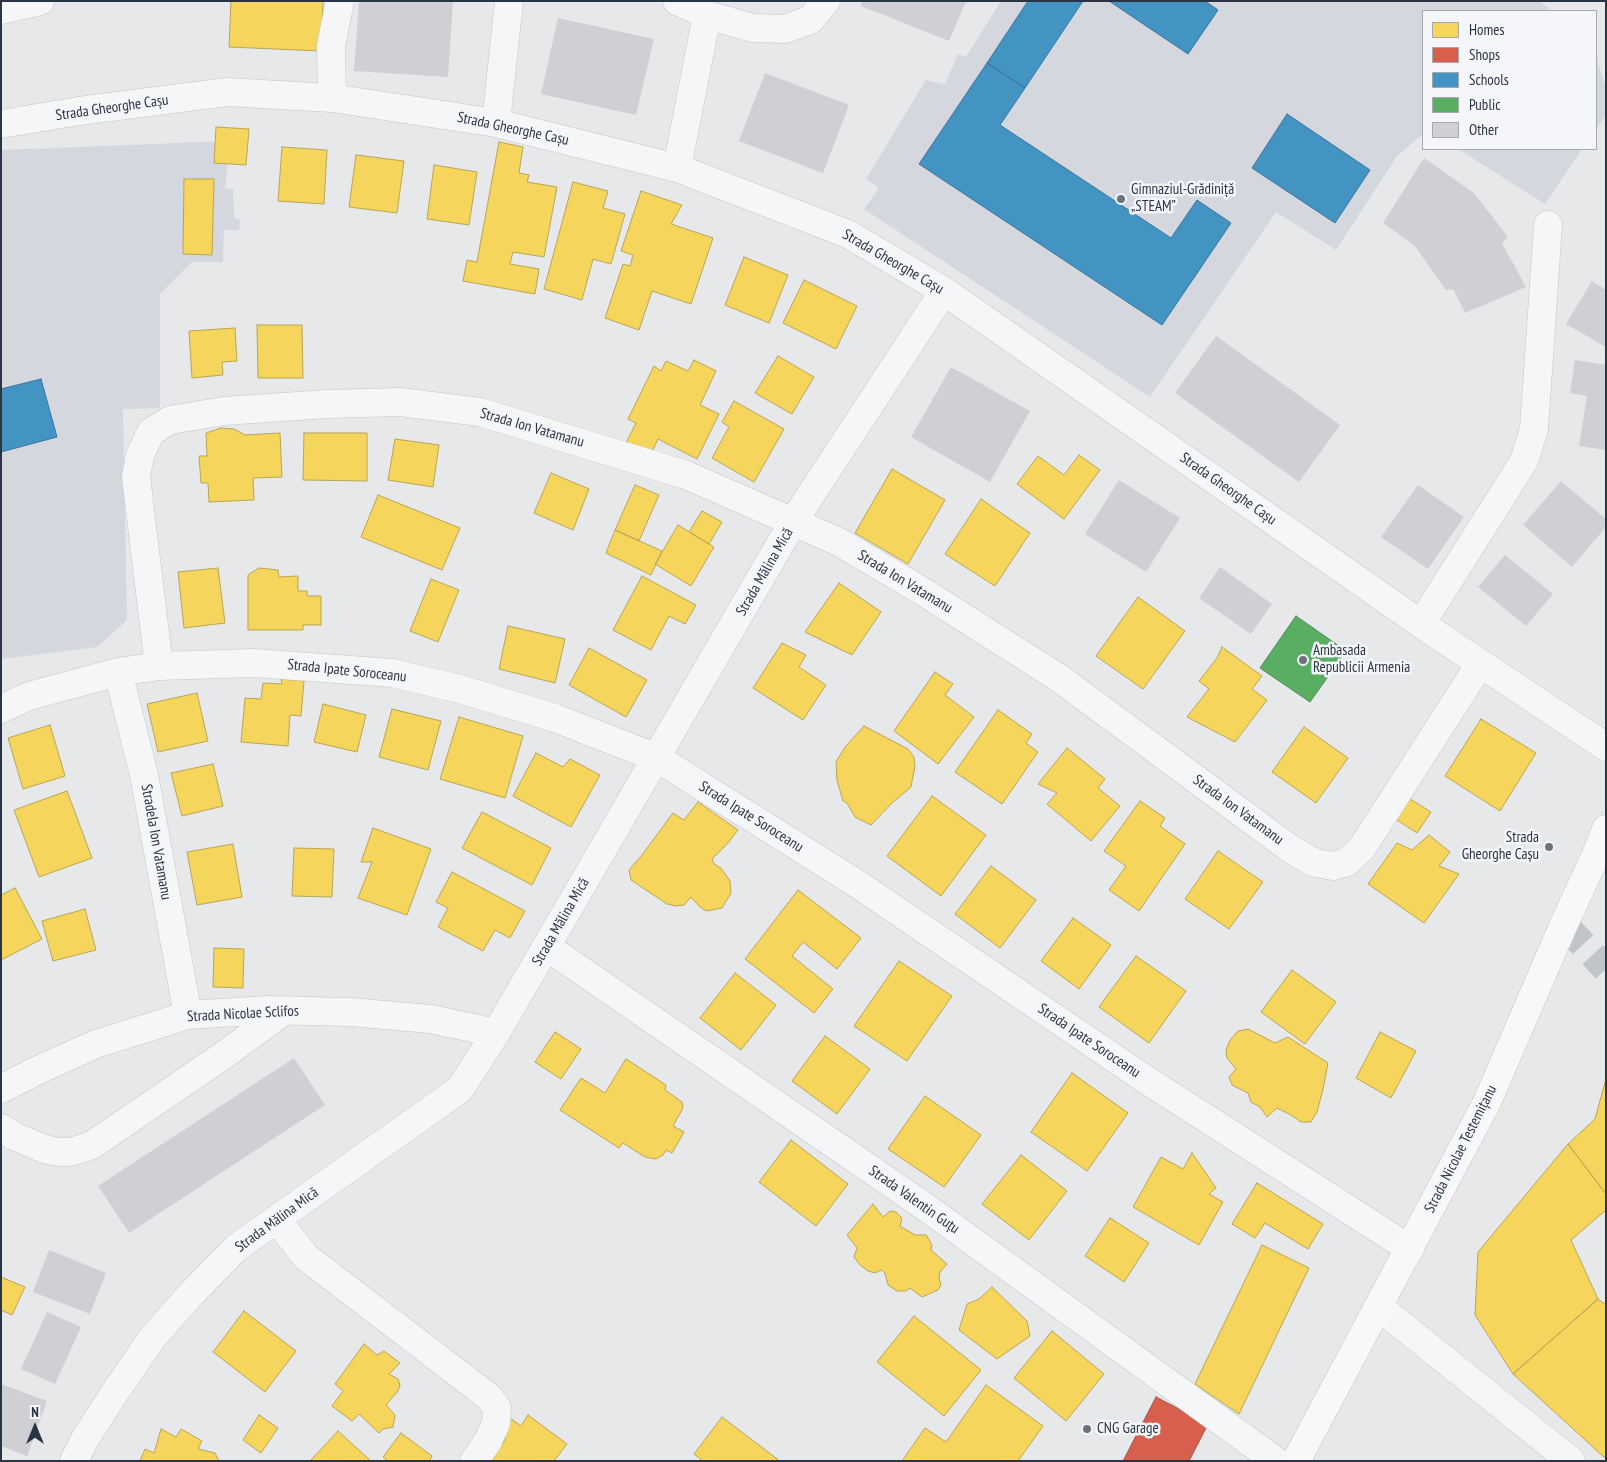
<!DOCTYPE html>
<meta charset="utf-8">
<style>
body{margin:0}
#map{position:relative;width:1607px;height:1462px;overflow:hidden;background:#e6e8ea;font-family:"PT Sans Narrow",sans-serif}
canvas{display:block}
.frame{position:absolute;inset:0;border:2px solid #2b3445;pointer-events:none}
.legend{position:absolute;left:1422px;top:10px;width:175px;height:140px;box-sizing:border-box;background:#f4f6f9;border:1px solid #a4a8b1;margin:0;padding:6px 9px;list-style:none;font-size:15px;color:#2b3445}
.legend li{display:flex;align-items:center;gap:10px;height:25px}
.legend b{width:25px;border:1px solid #a4a8b1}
.north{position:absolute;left:10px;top:1402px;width:50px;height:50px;-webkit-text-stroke:4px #f4f6f9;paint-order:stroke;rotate:0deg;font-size:14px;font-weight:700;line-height:20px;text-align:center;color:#2b3445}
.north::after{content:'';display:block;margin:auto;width:18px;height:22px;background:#2b3445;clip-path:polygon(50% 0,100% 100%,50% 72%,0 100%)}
</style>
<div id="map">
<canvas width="1607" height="1462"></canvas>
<div class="frame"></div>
<ul class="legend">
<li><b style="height:14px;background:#f6d55c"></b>Homes</li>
<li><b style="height:14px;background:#d6604d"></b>Shops</li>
<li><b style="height:14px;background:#4393c3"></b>Schools</li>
<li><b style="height:14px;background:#5aae61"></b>Public</li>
<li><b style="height:14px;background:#ced0d3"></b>Other</li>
</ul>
<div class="north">N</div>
</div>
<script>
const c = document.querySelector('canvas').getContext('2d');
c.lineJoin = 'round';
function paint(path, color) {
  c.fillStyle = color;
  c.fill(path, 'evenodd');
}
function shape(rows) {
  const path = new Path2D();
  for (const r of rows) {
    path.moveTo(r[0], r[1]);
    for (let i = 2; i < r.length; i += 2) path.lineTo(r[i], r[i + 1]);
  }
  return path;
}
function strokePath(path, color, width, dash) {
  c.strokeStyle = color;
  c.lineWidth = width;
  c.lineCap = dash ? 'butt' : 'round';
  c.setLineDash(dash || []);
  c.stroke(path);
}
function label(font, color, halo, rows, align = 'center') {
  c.font = font + ' "PT Sans Narrow",sans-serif';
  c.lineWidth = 5;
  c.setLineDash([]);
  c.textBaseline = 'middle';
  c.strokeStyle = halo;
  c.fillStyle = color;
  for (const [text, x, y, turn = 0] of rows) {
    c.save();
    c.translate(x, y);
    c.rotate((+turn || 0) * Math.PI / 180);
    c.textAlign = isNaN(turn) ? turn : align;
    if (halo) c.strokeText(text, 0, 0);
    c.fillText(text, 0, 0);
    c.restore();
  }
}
paint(shape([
 [1001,1,1539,1,1552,11,1423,11,1423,134,1397,156,1336,250,1276,212,1150,397,864,209,879,188,866,179,926,80,945,84,958,54,966,57],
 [1596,57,1606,88,1606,114,1596,129],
 [230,141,225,188,233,189,234,218,240,220,239,230,224,230,223,262,192,262,160,294,160,408,123,409,127,620,97,647,1,659,1,150],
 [1458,149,1582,149,1545,204]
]), '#d4d7dd');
const homes = shape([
 [231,1,323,1,321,51,229,47,231,1],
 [216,127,249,129,246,165,214,163,216,127],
 [499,142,523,147,519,173,529,175,527,182,557,187,544,257,513,252,510,264,539,269,535,294,463,281,467,260,477,262,499,142],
 [282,147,327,150,324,204,278,201,282,147],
 [356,155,404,161,397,213,349,207,356,155],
 [434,165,477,172,469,225,427,219,434,165],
 [184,179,214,179,212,255,183,254,184,179],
 [573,182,608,191,603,208,625,214,611,264,593,259,582,300,544,289,573,182],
 [641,191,682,205,671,224,713,238,691,304,652,291,639,330,605,318,623,264,630,266,633,255,621,251,641,191],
 [744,257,788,275,769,323,725,305,744,257],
 [804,280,857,306,836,349,783,323,804,280],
 [257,325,302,325,303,378,258,378,257,325],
 [235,328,237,361,222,362,223,375,192,378,189,331,235,328],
 [778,356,814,377,792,414,755,393,778,356],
 [694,360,716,371,700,405,719,414,697,459,658,439,650,456,626,443,636,423,628,419,654,366,661,371,666,361,688,371,694,360],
 [734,401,784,429,754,482,712,458,729,427,722,422,734,401],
 [221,428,234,429,245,435,280,433,282,477,253,478,254,500,209,502,208,483,201,483,199,456,207,456,206,433,221,428],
 [304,433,367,433,367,481,303,480,304,433],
 [395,439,439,445,433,487,388,480,395,439],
 [1079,455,1100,470,1064,519,1017,484,1038,456,1064,475,1079,455],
 [892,469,945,500,908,564,855,533,892,469],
 [551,473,589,489,573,530,534,513,551,473],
 [635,485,659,495,639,541,615,530,635,485],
 [378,495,460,528,442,570,361,537,378,495],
 [981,499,1030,533,995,586,945,554,981,499],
 [702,511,722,522,709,544,689,532,702,511],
 [678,525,714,547,691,586,655,564,678,525],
 [615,530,662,551,651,575,606,553,615,530],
 [218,568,225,623,184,628,178,572,218,568],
 [259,568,278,570,279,577,298,576,298,591,307,591,307,596,321,596,321,625,303,625,303,630,248,630,248,575,259,568],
 [642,576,696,605,685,624,669,616,651,650,613,630,642,576],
 [431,579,459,590,438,642,410,631,431,579],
 [839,583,881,612,852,655,805,632,839,583],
 [1138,597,1185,631,1143,689,1096,656,1138,597],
 [508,626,565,639,555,683,499,669,508,626],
 [782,643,806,655,799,667,826,685,803,720,753,688,782,643],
 [1222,647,1262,676,1252,689,1267,700,1235,742,1187,717,1209,689,1199,681,1217,658,1222,647],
 [589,648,647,680,626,717,569,685,589,648],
 [935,672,953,684,945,695,974,717,938,764,894,731,935,672],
 [281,679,304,681,301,716,290,715,288,746,241,742,245,698,261,699,263,683,282,684,281,679],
 [197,693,208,741,158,752,147,704,197,693],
 [323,704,366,715,357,752,314,742,323,704],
 [392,709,441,721,428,770,379,757,392,709],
 [998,710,1032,734,1026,743,1038,752,1002,804,955,772,998,710],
 [459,717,523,736,505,798,440,779,459,717],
 [1481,719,1536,753,1500,811,1445,776,1481,719],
 [50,725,65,776,23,789,8,738,50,725],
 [864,726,908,749,914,757,915,766,911,787,892,803,871,825,855,817,847,803,843,801,837,780,836,762,845,747,864,726],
 [1304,727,1348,758,1316,803,1272,772,1304,727],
 [1067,748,1105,779,1098,788,1120,806,1091,841,1047,804,1057,793,1038,784,1067,748],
 [536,753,563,767,570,759,600,775,571,827,513,796,536,753],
 [213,764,223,806,182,816,171,773,213,764],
 [67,791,92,858,39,877,14,810,67,791],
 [932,796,986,835,941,896,887,856,932,796],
 [1407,797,1431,812,1417,833,1394,818,1407,797],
 [1140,801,1165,818,1160,826,1185,844,1139,911,1109,890,1126,866,1104,851,1140,801],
 [698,802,738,830,728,843,712,859,714,864,721,868,730,881,731,893,722,908,706,911,699,906,691,897,684,905,676,906,667,904,631,880,629,870,642,855,673,813,684,820,698,802],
 [482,812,551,848,532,885,462,848,482,812],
 [373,828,431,849,407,915,358,898,372,862,361,862,373,828],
 [1429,835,1450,852,1439,866,1459,874,1424,923,1368,884,1397,843,1412,850,1429,835],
 [233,844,242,897,197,905,187,852,233,844],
 [294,848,334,849,332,897,292,896,294,848],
 [1218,851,1263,882,1229,929,1185,899,1218,851],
 [991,866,1036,900,1000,948,955,914,991,866],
 [452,872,525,911,510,938,495,930,483,951,438,927,448,908,436,902,452,872],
 [15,888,42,939,1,960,1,895,15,888],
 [798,890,861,938,837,969,803,942,792,956,833,989,814,1013,745,959,798,890],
 [85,909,96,950,53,961,42,921,85,909],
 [1073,918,1111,945,1079,989,1041,961,1073,918],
 [214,948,244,949,243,988,213,987,214,948],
 [1136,956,1186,991,1149,1043,1099,1007,1136,956],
 [899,961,952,996,907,1061,854,1026,899,961],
 [1292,970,1336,1002,1305,1044,1261,1012,1292,970],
 [735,973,776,1005,741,1050,700,1018,735,973],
 [1248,1029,1275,1043,1288,1037,1328,1063,1323,1089,1317,1112,1311,1122,1301,1122,1291,1115,1277,1108,1267,1117,1260,1107,1251,1102,1248,1093,1232,1085,1229,1077,1236,1069,1227,1058,1226,1050,1230,1040,1238,1031,1248,1029],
 [555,1032,581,1049,561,1079,535,1062,555,1032],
 [1380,1032,1416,1051,1391,1098,1356,1078,1380,1032],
 [825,1036,870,1069,837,1114,792,1081,825,1036],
 [626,1059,666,1085,665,1090,682,1102,683,1108,673,1126,684,1132,672,1153,666,1150,663,1155,656,1159,645,1157,623,1143,619,1148,560,1110,581,1078,605,1093,626,1059],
 [1072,1073,1128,1113,1087,1171,1031,1132,1072,1073],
 [1606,1079,1606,1194,1568,1144,1595,1119,1606,1079],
 [925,1096,981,1135,944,1187,888,1149,925,1096],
 [791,1140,848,1184,816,1226,759,1182,791,1140],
 [1568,1144,1606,1194,1606,1210,1571,1240,1598,1299,1513,1374,1475,1315,1478,1252,1568,1144],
 [1192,1153,1216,1188,1209,1194,1223,1202,1199,1245,1133,1207,1161,1157,1183,1169,1192,1153],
 [1021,1155,1067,1191,1029,1240,982,1204,1021,1155],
 [1257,1183,1323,1224,1308,1249,1265,1223,1255,1238,1232,1224,1257,1183],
 [873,1204,883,1217,890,1211,896,1212,902,1218,900,1226,915,1235,926,1235,932,1245,931,1250,947,1264,940,1272,939,1278,941,1285,938,1290,922,1297,910,1288,906,1291,897,1291,888,1285,885,1273,881,1270,875,1273,868,1271,860,1265,854,1257,857,1248,847,1235,873,1204],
 [1110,1218,1149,1243,1124,1282,1085,1256,1110,1218],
 [1262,1245,1309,1268,1239,1414,1195,1384,1262,1245],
 [1,1277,25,1287,12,1315,1,1310,1,1277],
 [992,1287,1027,1321,1030,1336,997,1359,959,1330,967,1304,979,1299,992,1287],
 [1598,1299,1606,1305,1606,1459,1513,1374,1598,1299],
 [244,1311,296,1351,265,1392,213,1352,244,1311],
 [914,1316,981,1370,944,1416,877,1362,914,1316],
 [1052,1331,1104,1374,1066,1421,1014,1378,1052,1331],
 [364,1344,377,1355,384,1351,400,1363,389,1374,398,1379,400,1385,398,1391,386,1405,395,1415,393,1427,383,1429,379,1433,359,1414,352,1421,332,1406,343,1391,335,1384,364,1344],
 [986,1385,1043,1426,1018,1461,902,1461,925,1428,946,1442,986,1385],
 [259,1415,278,1428,261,1453,243,1440,259,1415],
 [528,1415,567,1444,554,1461,490,1461,506,1439,498,1433,510,1418,521,1426,528,1415],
 [722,1417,780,1461,703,1461,694,1454,722,1417],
 [161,1429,176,1437,181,1429,202,1441,198,1449,215,1453,219,1461,140,1461,145,1449,154,1453,161,1429],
 [338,1431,371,1461,310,1461,338,1431],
 [401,1433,432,1456,429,1461,388,1461,383,1457,401,1433]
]);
paint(homes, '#f6d55c');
strokePath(homes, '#b9a555', 1);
const shops = shape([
 [1156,1397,1208,1424,1189,1461,1123,1461,1156,1397]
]);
paint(shops, '#d6604d');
strokePath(shops, '#a3534b', 1);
const schools = shape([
 [1028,1,1083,1,1025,88,987,63,1028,1],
 [1109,1,1205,1,1218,10,1188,54,1109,1],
 [987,63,1025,88,1000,125,1171,238,1197,200,1231,223,1162,325,919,164,987,63],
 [1287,114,1370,170,1335,223,1252,168,1287,114],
 [41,379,57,437,1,452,1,389,41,379]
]);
paint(schools, '#4393c3');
strokePath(schools, '#3c769d', 1);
const public = shape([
 [1296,616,1346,651,1310,702,1260,668,1296,616]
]);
paint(public, '#5aae61');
strokePath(public, '#4c8959', 1);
paint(shape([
 [359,1,453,1,448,77,354,71],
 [862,1,966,1,949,41,861,6],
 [558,18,654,39,636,115,541,94],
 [765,73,849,105,823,173,739,141],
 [1424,158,1474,193,1508,237,1502,243,1526,287,1465,313,1453,289,1446,290,1414,245,1383,223],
 [1592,281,1606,290,1606,347,1566,324],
 [1216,336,1340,425,1299,482,1175,393],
 [1575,360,1606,365,1606,450,1579,446,1587,396,1570,393],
 [951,367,1030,411,990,482,911,437],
 [1119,480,1180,518,1146,572,1085,534],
 [1561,481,1606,519,1606,527,1572,567,1523,525],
 [1418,485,1464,517,1428,569,1381,537],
 [1505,555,1553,594,1526,626,1478,587],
 [1220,567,1272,604,1251,634,1199,598],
 [294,1058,325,1105,129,1233,98,1186],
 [49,1250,106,1273,90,1314,33,1292],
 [47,1312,81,1327,55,1384,21,1369],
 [1,1384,47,1401,27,1456,1,1446]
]), '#ced0d3');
strokePath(shape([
 [1564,924,1606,969]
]), '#c1c4c9', 28, [28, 14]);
const minor = shape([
 [677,1,707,15,753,28,785,29,810,20,826,1],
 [1,10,40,1],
 [332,98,331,46,340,1],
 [496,123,509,1],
 [1,124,79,111,227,92,332,98,496,123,677,168,848,234,944,291,1421,624,1606,747],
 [677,168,707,15],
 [1421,624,1524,461,1534,429,1548,225],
 [159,666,136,477,140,455,151,432,170,420,224,411,327,404,400,402,480,412,686,475,839,542,922,591,1059,678,1292,850,1315,863,1333,866,1347,862,1362,848,1480,664],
 [118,672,144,775,188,1015],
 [1,709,29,696,118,672,159,666,254,663,392,673,460,689,555,718,657,758,859,885,1145,1079,1410,1249],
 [547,947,924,1206,1276,1461],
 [1,1089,38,1070,96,1044,188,1015,267,1010,350,1012,431,1019,496,1033],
 [1,1128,14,1136,44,1149,58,1152,71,1152,92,1145,224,1055,285,1010],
 [277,1220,306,1257,489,1397,497,1408,496,1423,488,1441,474,1461],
 [1379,1307,1571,1461],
 [74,1461,85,1439,113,1395,153,1337,192,1293,236,1248,460,1089,496,1033,793,522,944,291]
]);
const major = shape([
 [1296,1461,1487,1102,1564,924,1595,857,1606,829]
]);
strokePath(minor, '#c4c6c8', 29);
strokePath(major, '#c2c5c8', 29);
strokePath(minor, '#f5f6f7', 28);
strokePath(major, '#f8f8f8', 28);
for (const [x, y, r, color] of [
 [1121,199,5,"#6c737f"],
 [1303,660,5,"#6c737f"],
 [1549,847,5,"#6c737f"],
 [1087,1429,5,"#6c737f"]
]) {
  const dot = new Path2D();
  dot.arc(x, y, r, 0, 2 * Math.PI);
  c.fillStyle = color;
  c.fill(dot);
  strokePath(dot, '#f4f6f9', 2);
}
label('15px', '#2b3445', '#f4f6f9', [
 ["Strada Gheorghe Cașu",112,108,-8],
 ["Strada Gheorghe Cașu",513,129,12],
 ["Strada Gheorghe Cașu",893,262,30],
 ["Strada Ion Vatamanu",532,428,16],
 ["Strada Gheorghe Cașu",1228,489,35],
 ["Strada Mălina Mică",765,572,-60],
 ["Strada Ion Vatamanu",905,582,31],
 ["Strada Ipate Soroceanu",347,671,6],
 ["Strada Ion Vatamanu",1238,810,36],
 ["Strada Ipate Soroceanu",751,817,32],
 ["Stradela Ion Vatamanu",156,842,80],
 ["Strada Mălina Mică",561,922,-60],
 ["Strada Nicolae Sclifos",243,1014,-3],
 ["Strada Ipate Soroceanu",1089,1041,34],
 ["Strada Nicolae Testemițanu",1461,1149,-63],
 ["Strada Valentin Guțu",914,1200,35],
 ["Strada Mălina Mică",277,1220,-36]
]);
label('15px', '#2b3445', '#f4f6f9', [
 ["Gimnaziul-Grădiniță",1131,190],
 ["„STEAM”",1131,207],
 ["Ambasada",1313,651],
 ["Republicii Armenia",1313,668],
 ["Strada",1539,838,"right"],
 ["Gheorghe Cașu",1539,855,"right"],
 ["CNG Garage",1097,1429]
], 'left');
</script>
